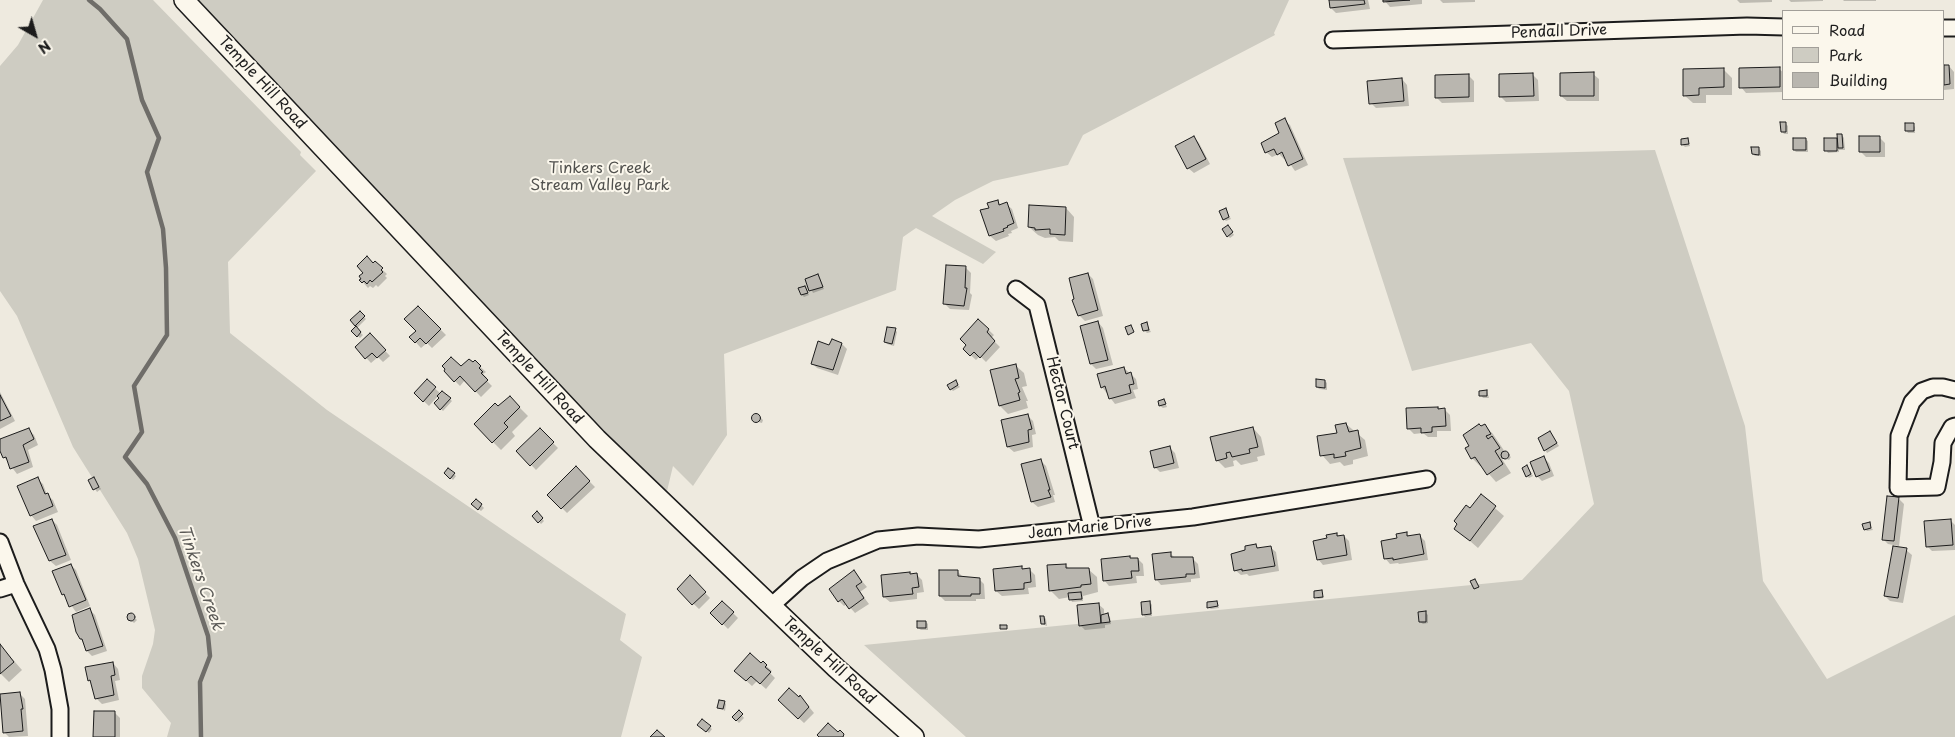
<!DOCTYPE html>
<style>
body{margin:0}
#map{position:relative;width:1955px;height:737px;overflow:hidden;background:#eeeadf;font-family:"Playpen Sans",sans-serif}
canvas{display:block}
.legend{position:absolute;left:1782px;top:10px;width:162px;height:90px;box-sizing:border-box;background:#fbf7ec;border:1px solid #a29f99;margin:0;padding:6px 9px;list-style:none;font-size:15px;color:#1c1c1c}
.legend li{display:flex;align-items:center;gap:10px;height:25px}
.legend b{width:25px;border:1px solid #a29f99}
.north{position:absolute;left:10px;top:10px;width:50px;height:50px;-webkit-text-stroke:4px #fbf7ec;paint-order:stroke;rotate:142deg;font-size:14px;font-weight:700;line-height:20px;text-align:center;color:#1c1c1c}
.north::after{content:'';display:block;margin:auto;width:18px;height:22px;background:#1c1c1c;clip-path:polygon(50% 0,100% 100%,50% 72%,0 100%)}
</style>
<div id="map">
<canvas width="1955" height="737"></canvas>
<ul class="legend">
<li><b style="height:6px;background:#fbf7ec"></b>Road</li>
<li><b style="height:14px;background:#ceccc2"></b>Park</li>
<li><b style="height:14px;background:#b9b6af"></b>Building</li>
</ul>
<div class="north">N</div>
</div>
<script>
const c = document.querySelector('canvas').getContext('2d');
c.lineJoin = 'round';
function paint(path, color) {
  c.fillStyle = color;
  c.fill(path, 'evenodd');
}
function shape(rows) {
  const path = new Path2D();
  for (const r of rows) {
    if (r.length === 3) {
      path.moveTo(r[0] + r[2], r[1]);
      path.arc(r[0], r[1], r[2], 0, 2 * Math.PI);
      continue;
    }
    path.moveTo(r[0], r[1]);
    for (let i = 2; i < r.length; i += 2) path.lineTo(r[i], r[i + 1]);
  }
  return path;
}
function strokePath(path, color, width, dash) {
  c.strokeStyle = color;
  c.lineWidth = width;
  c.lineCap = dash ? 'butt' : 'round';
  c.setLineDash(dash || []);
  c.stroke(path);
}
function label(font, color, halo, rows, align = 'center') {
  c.font = font + ' "Playpen Sans",sans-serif';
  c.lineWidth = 4;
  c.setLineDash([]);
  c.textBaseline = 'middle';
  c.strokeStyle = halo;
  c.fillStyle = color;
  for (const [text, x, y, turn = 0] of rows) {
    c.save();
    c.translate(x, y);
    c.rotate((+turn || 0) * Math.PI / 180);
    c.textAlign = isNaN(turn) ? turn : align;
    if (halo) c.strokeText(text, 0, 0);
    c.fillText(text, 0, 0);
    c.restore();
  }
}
paint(shape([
 [43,0,153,0,301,152,300,155,316,171,228,262,230,333,327,410,626,614,620,640,642,657,621,737,167,737,171,723,142,688,142,676,153,644,155,630,138,559,127,533,73,447,17,316,0,291,0,66,18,45],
 [189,0,1289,0,1274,33,1275,35,1083,135,1068,165,993,181,955,200,932,216,996,252,983,264,916,228,903,237,896,290,724,354,727,435,693,486,673,466,667,491,613,447],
 [1655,150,1745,426,1763,581,1827,679,1955,615,1955,737,966,737,864,645,1522,580,1594,504,1569,391,1531,343,1412,371,1343,158]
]), '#ceccc2');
paint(shape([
 [1330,0,1368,0,1370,9,1336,13,1331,8],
 [1384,0,1422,0,1422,4,1390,7],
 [1440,0,1475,0,1475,2,1443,3],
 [1737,0,1772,0,1772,2,1740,3],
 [1789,0,1823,0,1823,1,1791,2],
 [1843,0,1876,0,1876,1,1844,1],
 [1944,66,1949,66,1954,72,1954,89,1944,90],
 [1723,69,1732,78,1732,95,1706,95,1706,103,1693,103,1684,95],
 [1779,69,1784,73,1784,92,1746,93,1741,87],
 [1593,74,1599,79,1599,101,1567,101,1561,96],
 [1533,75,1538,80,1539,101,1506,102,1501,97],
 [1469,76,1474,81,1474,102,1442,103,1436,97],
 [1402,79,1407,85,1409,106,1376,108,1371,103],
 [1284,120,1290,125,1308,165,1295,171,1286,158,1284,159,1279,154,1272,157,1266,152,1281,133],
 [1785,123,1788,126,1788,134,1784,134,1782,131],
 [1913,125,1915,127,1915,133,1908,133,1906,130],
 [1842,135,1844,138,1845,150,1839,150,1839,152,1828,153,1826,150,1825,139,1839,139],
 [1194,137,1199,143,1210,164,1194,173,1188,168],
 [1879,137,1885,143,1885,157,1866,157,1861,152],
 [1805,139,1808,141,1808,152,1796,152,1794,150],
 [1688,140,1690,146,1685,147,1682,144],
 [1758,148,1761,151,1761,156,1755,156,1753,154],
 [997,201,1001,205,1006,204,1012,209,1018,228,1011,231,1012,233,1008,234,1009,236,996,241,990,236,991,209],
 [1066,208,1074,217,1073,242,1059,241,1055,237,1045,238,1038,235,1029,227],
 [1226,210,1231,219,1226,221,1224,219],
 [1230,229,1234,235,1230,238,1228,236],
 [375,263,387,274,385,276,387,278,378,287,376,285,373,288,370,286,368,288,361,280],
 [966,268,971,273,970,293,972,295,969,310,950,309,945,304],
 [1088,274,1093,279,1103,316,1085,321,1079,315],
 [818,276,824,289,813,293,807,280],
 [805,287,809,295,804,297,802,295],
 [418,307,446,335,432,348,427,343,421,348,411,337,417,331],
 [360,313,366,319,356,329,363,335,360,338,353,331,357,326,352,320],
 [979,321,994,335,991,338,1000,347,986,362,980,356,976,360,964,349],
 [1098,322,1103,328,1113,365,1096,369,1091,364],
 [1146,324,1151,332,1147,333,1145,331],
 [895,330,897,332,894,346,887,344,885,342],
 [370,335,390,356,383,362,378,357,371,363,357,348],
 [842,344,847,349,838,375,817,368,812,363,830,347],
 [475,362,486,372,483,374,487,378,485,379,492,386,481,397,465,380,460,386,445,371,461,368],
 [1015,365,1024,373,1027,386,1022,387,1028,401,1026,401,1028,408,1008,414,1000,406],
 [1124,368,1136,379,1138,389,1133,390,1136,398,1115,404,1102,387],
 [427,381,441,394,442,392,452,401,443,411,435,403,441,398,439,395,429,406,415,393],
 [1325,381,1327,383,1327,390,1319,389,1317,387],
 [955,382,960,387,953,391,951,389],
 [1487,391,1489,398,1483,398,1481,395],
 [0,392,15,421,0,429],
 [510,398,528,416,512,432,515,436,501,450,475,424],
 [1164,400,1167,407,1163,408,1160,406],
 [1437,408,1445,410,1450,415,1451,431,1437,431,1437,437,1428,437,1423,433,1414,434,1408,428],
 [753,415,760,417,763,420,762,423,755,421,753,419],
 [1028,416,1033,421,1036,434,1032,435,1033,447,1014,452,1008,447],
 [1346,424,1365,440,1368,456,1353,460,1353,464,1344,466,1340,462,1330,464,1322,455],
 [1485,426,1493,434,1505,452,1511,457,1509,460,1505,458,1502,459,1511,473,1496,482,1482,466,1480,466,1472,458,1471,446,1481,428],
 [1253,428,1261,437,1265,455,1257,457,1258,461,1241,465,1236,460,1233,461,1234,466,1225,468,1217,460],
 [29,430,34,435,38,445,28,450,33,467,17,474,4,457,0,448,0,441],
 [540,430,558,448,536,470,518,451],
 [1552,435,1559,446,1547,453,1539,439],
 [1170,448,1175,453,1179,468,1160,472,1155,467],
 [1544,458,1549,463,1554,476,1542,481,1537,476],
 [1040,460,1046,466,1055,495,1053,495,1055,502,1038,507,1032,502],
 [1527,466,1533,476,1529,478,1527,476],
 [576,468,595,487,567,513,549,495],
 [449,470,456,476,453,480,446,473],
 [37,479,43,484,47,495,53,500,58,512,36,521,31,515],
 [94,479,101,489,97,492,90,481],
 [1481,496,1504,516,1478,548,1455,528],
 [1898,498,1904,504,1899,546,1888,544,1883,539],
 [476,500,484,508,481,511,473,504],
 [537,513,544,521,541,524,534,516],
 [52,520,57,525,71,560,56,566,50,561,35,526],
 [1950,520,1955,525,1955,550,1932,551,1927,546],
 [1869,524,1873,530,1867,531,1865,529],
 [1406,533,1410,537,1420,536,1425,541,1428,560,1399,564,1398,563,1390,564,1385,558,1398,540],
 [1337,534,1339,537,1344,536,1349,541,1352,560,1323,565,1318,559,1328,539],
 [1255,545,1259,549,1270,547,1276,552,1279,571,1249,576,1247,574,1241,575,1235,570,1247,551],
 [1906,550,1912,555,1903,603,1890,601,1885,596],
 [1170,553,1176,559,1193,559,1198,564,1200,578,1191,579,1191,582,1161,585,1156,579],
 [1130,557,1132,559,1138,559,1143,564,1144,576,1136,576,1137,583,1109,586,1104,580],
 [71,565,76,570,90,606,76,612,63,594],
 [1066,565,1070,570,1088,569,1097,577,1098,592,1083,596,1083,601,1072,602,1070,597,1059,599,1050,590],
 [1022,568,1024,570,1029,569,1035,575,1036,587,1028,588,1029,594,1002,596,996,591],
 [957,571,963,577,979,579,984,584,985,599,976,599,976,601,945,601,940,596],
 [854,572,867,587,860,592,869,604,855,613,847,604,844,606,839,601],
 [909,573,911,575,917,575,922,580,924,592,917,593,917,599,890,602,884,597],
 [690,577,710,598,699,609,678,589],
 [1321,592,1324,598,1318,599,1316,597],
 [722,602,738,618,728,629,712,613],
 [1150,602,1152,605,1152,616,1145,617,1143,614],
 [1217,602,1219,608,1211,609,1208,607],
 [1098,604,1104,609,1104,615,1108,615,1110,617,1111,624,1105,625,1105,628,1085,630,1080,625],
 [90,610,95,615,107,651,92,656,87,651,81,639],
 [1425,612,1428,615,1428,623,1423,624,1420,622],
 [131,614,137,620,134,623,129,618,128,616],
 [1044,617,1046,619,1047,626,1042,624],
 [926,622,928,624,928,630,921,630,918,628],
 [0,645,22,670,9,682,0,673],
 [113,663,118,669,120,680,115,681,119,700,102,704,96,698,92,683,89,680],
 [763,663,772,671,770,673,775,678,766,689,757,681,752,686,741,676],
 [19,693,25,699,28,736,9,737,4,732],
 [801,697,814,713,804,723,779,700,799,699],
 [724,702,726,704,725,711,719,707],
 [739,712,744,718,739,723,733,717],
 [115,713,120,718,120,737,95,737],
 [702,721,712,729,709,733,699,725]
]), '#0003');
strokePath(shape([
 [89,0,100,9,127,39,142,100,159,138,147,172,163,229,166,268,167,335,134,386,142,432,125,457,147,484,175,538,208,636,210,656,200,682,201,737]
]), '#6f6d69', 4.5);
const building = shape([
 [1329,0,1364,0,1365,4,1330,8,1329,0],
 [1383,0,1410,0,1383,2,1383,0],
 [1944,65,1949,65,1950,84,1944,85,1944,65],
 [1780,67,1780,87,1739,88,1739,68,1780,67],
 [1724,68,1724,87,1699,88,1699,95,1683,96,1683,69,1724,68],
 [1594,72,1594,96,1560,96,1560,73,1594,72],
 [1533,73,1534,96,1499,97,1499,74,1533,73],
 [1469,74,1469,97,1435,98,1435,75,1469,74],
 [1402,78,1404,101,1369,104,1367,81,1402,78],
 [1285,118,1303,159,1288,166,1282,152,1277,155,1274,149,1265,153,1261,143,1279,133,1275,123,1285,118],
 [1780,122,1786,122,1786,132,1781,132,1780,122],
 [1905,123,1914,123,1914,131,1905,131,1905,123],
 [1837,134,1842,134,1843,148,1838,148,1837,134],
 [1194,136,1206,159,1187,169,1175,146,1194,136],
 [1859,136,1880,136,1880,152,1859,152,1859,136],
 [1688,138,1689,144,1681,145,1681,139,1688,138],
 [1793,138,1806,138,1806,150,1793,150,1793,138],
 [1824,138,1837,138,1837,151,1824,151,1824,138],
 [1751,147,1759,147,1759,155,1752,154,1751,147],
 [998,200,999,205,1007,202,1014,223,1007,226,1008,227,1003,229,1004,231,989,236,980,210,989,208,987,203,998,200],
 [1029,205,1066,207,1065,235,1050,234,1050,229,1035,230,1035,228,1028,227,1029,205],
 [1226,208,1229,217,1223,220,1219,211,1226,208],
 [1228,225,1233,232,1227,237,1222,229,1228,225],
 [367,256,373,263,375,261,383,268,381,270,383,272,372,282,370,280,367,284,364,281,362,283,359,280,361,279,359,276,363,273,357,266,367,256],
 [946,265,966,266,965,288,967,288,964,306,943,304,946,265],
 [1088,273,1098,310,1078,316,1072,300,1074,299,1069,278,1088,273],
 [818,274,823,287,809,291,805,279,818,274],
 [805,286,808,293,801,295,798,288,805,286],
 [418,306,441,329,426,344,420,338,415,343,409,337,416,331,404,319,418,306],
 [360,311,365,316,355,326,350,320,360,311],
 [978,319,989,329,987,332,995,341,980,358,974,352,970,356,963,349,966,345,960,339,978,319],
 [1098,321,1108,360,1090,364,1080,326,1098,321],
 [1147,322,1149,330,1143,331,1141,324,1147,322],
 [1131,325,1134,332,1128,335,1125,327,1131,325],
 [356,326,361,332,357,337,351,331,356,326],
 [887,327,896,328,892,344,884,342,887,327],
 [370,333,386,350,377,358,372,353,365,359,355,347,370,333],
 [832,339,842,343,833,370,811,364,818,341,829,345,832,339],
 [451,357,461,366,469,359,473,362,475,360,481,366,479,368,483,372,481,373,488,380,475,392,460,376,454,382,444,371,445,369,442,366,451,357],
 [1016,364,1019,378,1015,379,1020,392,1018,393,1020,400,999,406,990,370,1016,364],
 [1124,367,1126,374,1131,372,1134,384,1129,385,1131,393,1109,399,1105,386,1101,388,1097,374,1124,367],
 [427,379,436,387,423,402,414,393,427,379],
 [1316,379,1325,380,1325,388,1316,387,1316,379],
 [956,380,958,385,950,390,947,385,956,380],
 [1487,390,1487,396,1479,396,1479,391,1487,390],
 [442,391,451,398,440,410,434,403,439,398,437,396,442,391],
 [0,395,11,416,0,421,0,395],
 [510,396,520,407,504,423,508,427,492,443,474,424,495,403,498,406,510,396],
 [1164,399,1166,404,1159,406,1158,401,1164,399],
 [1438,407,1438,409,1445,408,1446,426,1432,427,1432,432,1421,433,1421,428,1407,429,1406,408,1438,407],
 [756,418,4.5],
 [1028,414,1032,429,1028,430,1029,442,1007,447,1001,420,1028,414],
 [1346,423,1349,432,1358,430,1361,448,1345,452,1346,456,1334,458,1334,454,1320,456,1317,436,1337,433,1335,425,1346,423],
 [1479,424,1481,426,1485,424,1491,434,1486,436,1488,439,1492,436,1500,448,1495,451,1503,464,1487,475,1475,457,1471,459,1465,448,1469,446,1463,435,1479,424],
 [1253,427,1258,447,1249,449,1250,453,1232,457,1230,452,1226,453,1227,458,1216,461,1210,437,1253,427],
 [29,428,34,439,23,445,29,462,10,469,6,457,3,458,0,451,0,439,29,428],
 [540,428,554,442,530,466,516,451,540,428],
 [1550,431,1557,443,1544,451,1538,438,1550,431],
 [1170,446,1174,463,1154,468,1150,451,1170,446],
 [1505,455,4],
 [1544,456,1550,471,1536,477,1530,462,1544,456],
 [1041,459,1050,490,1048,490,1051,497,1031,502,1021,464,1041,459],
 [1527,465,1531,474,1526,477,1522,468,1527,465],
 [576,466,590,481,561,509,547,495,576,466],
 [448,468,455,473,450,479,444,473,448,468],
 [38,477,45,494,48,493,53,506,30,516,17,486,38,477],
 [94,477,99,487,93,490,88,480,94,477],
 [1481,494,1496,506,1470,541,1454,529,1457,524,1454,521,1466,505,1470,508,1481,494],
 [1887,496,1899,497,1894,541,1882,540,1887,496],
 [476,499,482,504,478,510,471,504,476,499],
 [537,511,543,518,538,523,532,516,537,511],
 [52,519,66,555,49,561,33,526,52,519],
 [1951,519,1953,545,1926,547,1924,521,1951,519],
 [1870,522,1871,528,1864,530,1862,524,1870,522],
 [1407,532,1407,536,1420,534,1424,554,1393,560,1393,558,1384,559,1381,541,1397,538,1396,534,1407,532],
 [1337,533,1337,536,1344,535,1347,555,1317,560,1313,541,1327,538,1326,535,1337,533],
 [1256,544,1257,548,1271,546,1275,566,1242,571,1242,569,1234,571,1231,554,1245,550,1245,546,1256,544],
 [1893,546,1907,548,1898,598,1884,596,1893,546],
 [1171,552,1171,557,1193,557,1195,574,1186,574,1186,577,1155,580,1152,554,1171,552],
 [1130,556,1130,558,1138,558,1139,571,1131,571,1132,578,1103,581,1101,559,1130,556],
 [71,564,86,600,69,607,64,594,62,595,52,571,71,564],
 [1066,564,1066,568,1089,568,1091,584,1081,585,1081,587,1049,591,1047,565,1066,564],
 [1022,566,1022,569,1030,568,1031,582,1024,583,1024,589,995,591,993,569,1022,566],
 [854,570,862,582,856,586,864,598,849,609,842,599,838,602,829,589,854,570],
 [939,570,958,570,958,576,980,578,980,594,971,594,971,596,939,596,939,570],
 [910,572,910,574,917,573,919,587,912,588,913,594,883,597,881,575,910,572],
 [690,575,706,592,692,605,677,589,690,575],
 [1475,579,1479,587,1474,589,1470,581,1475,579],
 [1322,590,1323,597,1314,598,1314,591,1322,590],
 [1081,592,1082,599,1069,600,1068,593,1081,592],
 [722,601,734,612,722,625,710,613,722,601],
 [1150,601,1151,614,1142,615,1141,602,1150,601],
 [1217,601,1218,606,1207,608,1207,602,1217,601],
 [1099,603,1101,623,1079,626,1077,605,1099,603],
 [90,608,103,646,86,651,82,639,80,639,76,632,72,615,90,608],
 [1426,611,1426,622,1419,622,1418,612,1426,611],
 [131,617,4],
 [1108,613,1110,622,1101,623,1101,615,1108,613],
 [1040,616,1044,616,1045,624,1041,624,1040,616],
 [917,621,926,621,926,628,917,628,917,621],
 [1000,625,1007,625,1007,629,1000,629,1000,625],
 [0,644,14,662,0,674,0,644],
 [750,653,761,663,763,661,767,665,765,667,771,672,760,684,751,676,746,681,734,671,750,653],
 [113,662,115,675,111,676,114,695,95,699,90,680,88,681,85,667,113,662],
 [789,688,799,697,800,695,809,707,798,719,778,700,789,688],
 [20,692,23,709,21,709,23,731,3,733,0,694,20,692],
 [719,700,725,701,723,709,717,708,719,700],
 [739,710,743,714,736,721,732,717,739,710],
 [94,711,115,711,115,737,93,737,94,711],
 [702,719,711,726,706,732,697,725,702,719],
 [828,723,838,732,840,730,844,734,843,737,819,737,817,735,828,723],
 [657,730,665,737,650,737,657,730]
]);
paint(building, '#b9b6af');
strokePath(building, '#1c1c1c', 1);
const minor = shape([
 [1944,28,1955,28],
 [1333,40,1747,26,1784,27],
 [1016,289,1037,305,1092,527],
 [1955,390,1943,387,1933,387,1922,391,1912,402,1899,436,1898,488,1937,487,1942,462,1943,443,1952,427,1955,426],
 [0,542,16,584,47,649,53,670,60,709,60,737],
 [0,589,16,584],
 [771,606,802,578,827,561,878,540,918,536,979,539,1193,517,1427,479]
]);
const major = shape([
 [184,0,597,439,836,668,914,737]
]);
strokePath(minor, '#1c1c1c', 19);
strokePath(major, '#1c1c1c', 22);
strokePath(minor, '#fbf7ec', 15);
strokePath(major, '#fbf7ec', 19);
label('15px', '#1c1c1c', '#fbf7ec', [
 ["Pendall Drive",1559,32,-2],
 ["Temple Hill Road",262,83,47],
 ["Temple Hill Road",539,378,47],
 ["Hector Court",1062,403,76],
 ["Jean Marie Drive",1090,528,-6],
 ["Temple Hill Road",829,661,43]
]);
label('15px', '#51514e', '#fbf7ec', [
 ["Tinkers Creek",600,169],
 ["Stream Valley Park",600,186]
]);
label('italic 16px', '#5a5956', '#fbf7ec', [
 ["Tinkers Creek",200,578,71]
]);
</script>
